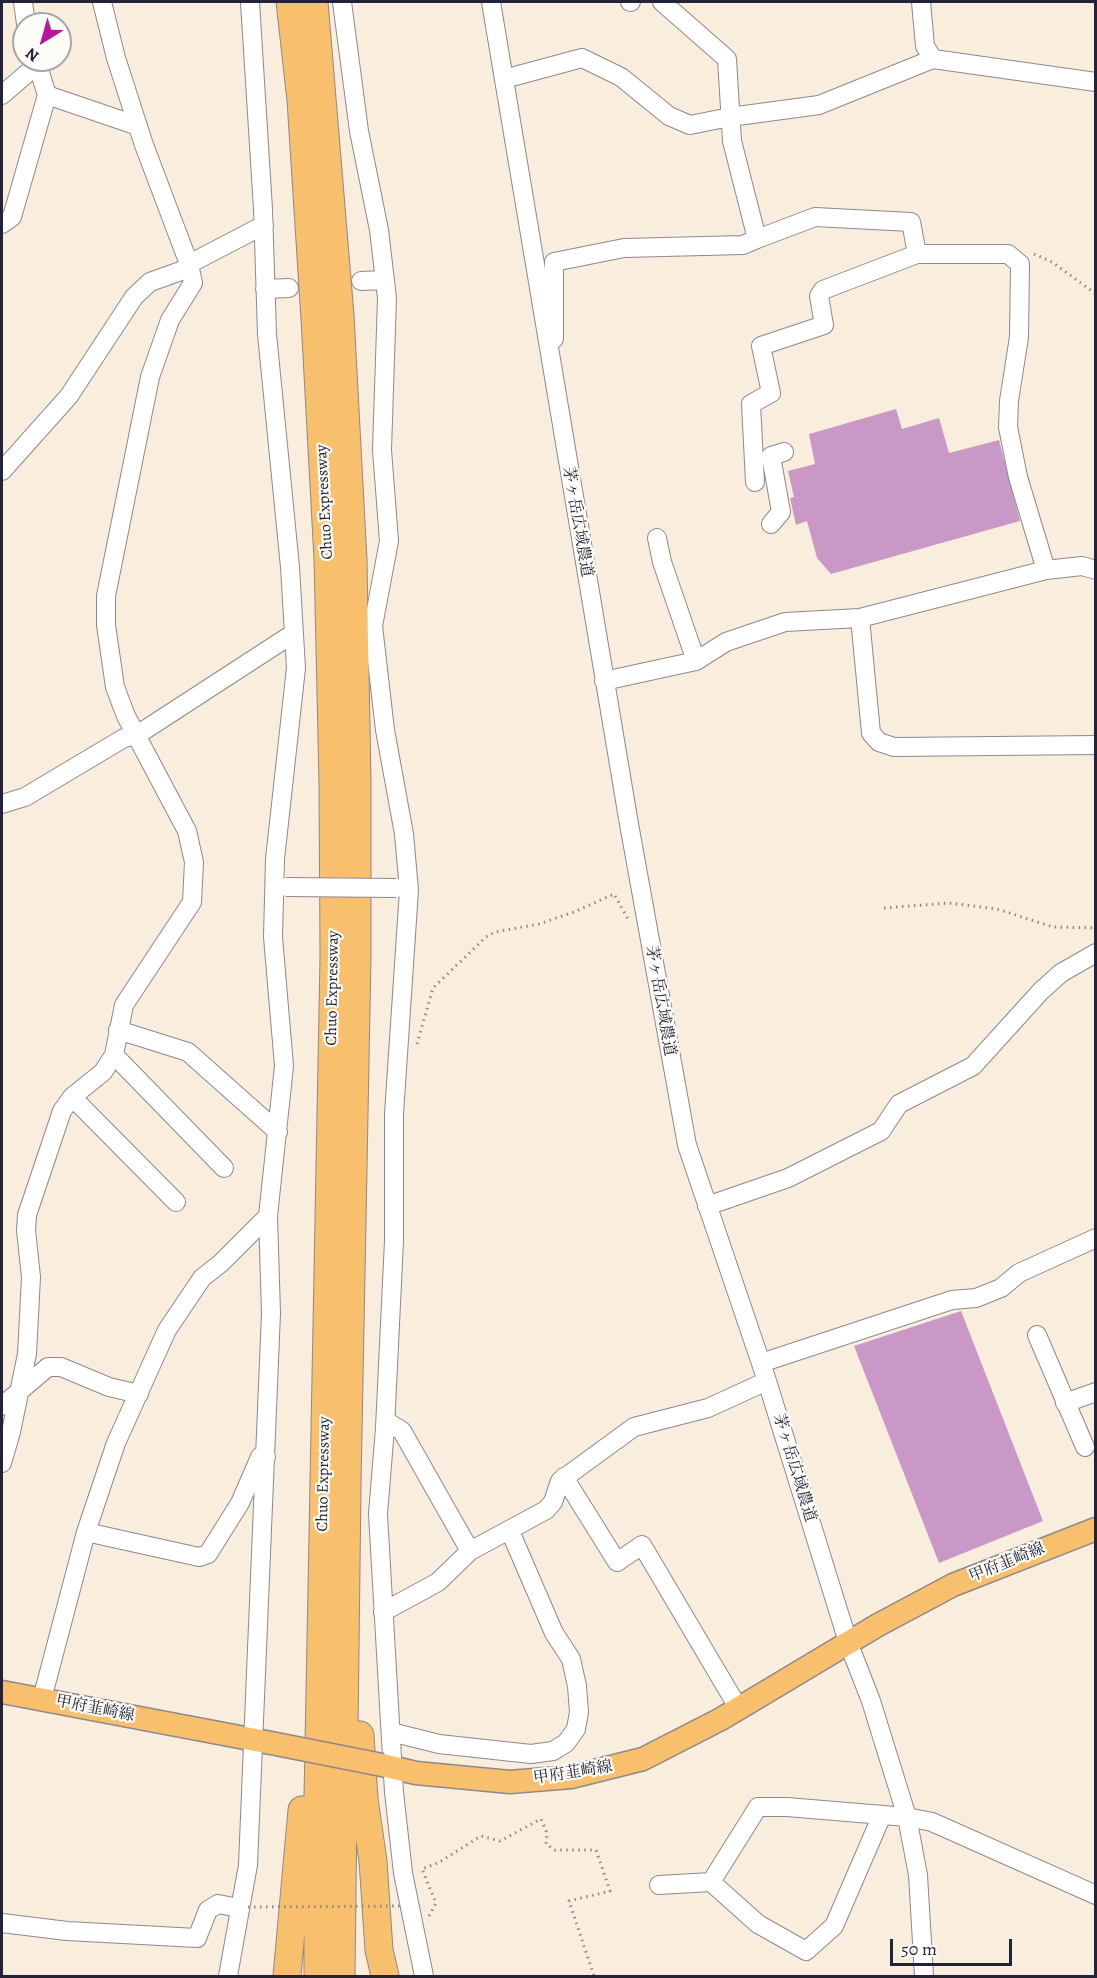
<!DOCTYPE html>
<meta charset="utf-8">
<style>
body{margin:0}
#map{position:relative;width:1097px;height:1978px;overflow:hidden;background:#f9eede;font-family:Alegreya,serif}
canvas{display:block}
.frame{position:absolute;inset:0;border:3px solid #22223b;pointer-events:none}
.north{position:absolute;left:12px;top:12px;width:60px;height:60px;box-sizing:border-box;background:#fdfcf7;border:2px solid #a5a5ac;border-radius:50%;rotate:217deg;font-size:16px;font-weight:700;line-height:24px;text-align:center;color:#22223b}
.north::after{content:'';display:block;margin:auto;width:21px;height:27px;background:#b5179e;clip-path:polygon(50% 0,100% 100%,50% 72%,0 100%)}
.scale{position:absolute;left:890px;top:1939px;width:122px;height:27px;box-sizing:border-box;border:3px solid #22223b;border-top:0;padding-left:8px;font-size:18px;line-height:21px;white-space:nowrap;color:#22223b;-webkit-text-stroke:4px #fdfcf7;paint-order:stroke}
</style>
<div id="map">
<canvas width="1097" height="1978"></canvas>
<div class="frame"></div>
<div class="north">N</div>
<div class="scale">50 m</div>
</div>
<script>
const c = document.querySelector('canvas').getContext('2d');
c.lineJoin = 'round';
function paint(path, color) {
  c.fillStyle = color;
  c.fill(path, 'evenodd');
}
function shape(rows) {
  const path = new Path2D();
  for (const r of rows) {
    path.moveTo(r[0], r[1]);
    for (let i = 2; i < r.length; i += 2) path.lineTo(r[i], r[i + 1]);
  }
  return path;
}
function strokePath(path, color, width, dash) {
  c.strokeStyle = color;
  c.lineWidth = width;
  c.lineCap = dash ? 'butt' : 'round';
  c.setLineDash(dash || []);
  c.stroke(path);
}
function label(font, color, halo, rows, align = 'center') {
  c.font = font + ' Alegreya,"Noto Serif JP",serif';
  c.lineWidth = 4.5;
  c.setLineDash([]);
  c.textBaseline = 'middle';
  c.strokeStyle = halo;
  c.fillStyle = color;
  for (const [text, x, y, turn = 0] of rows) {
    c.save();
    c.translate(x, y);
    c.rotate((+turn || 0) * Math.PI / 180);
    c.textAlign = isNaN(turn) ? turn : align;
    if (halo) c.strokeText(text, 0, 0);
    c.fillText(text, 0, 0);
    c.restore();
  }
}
paint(shape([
 [896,409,902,429,939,418,949,453,999,440,1020,521,831,574,817,558,807,521,796,525,790,498,794,497,788,471,815,464,809,434],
 [961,1311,1043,1521,939,1563,854,1346]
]), '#c998c6');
const minor = shape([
 [23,2,26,24],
 [342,2,359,131,379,230,387,298,382,450,389,541,373,626,385,730,404,834,409,890,394,1114,394,1241,385,1428,378,1514,394,1792,403,1873,424,1976],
 [491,2,629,824,687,1145,767,1381,848,1642,871,1701,907,1817,918,1875,924,1976],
 [630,2,631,2],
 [921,2,925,46,933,59,1096,82],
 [504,79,582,58,621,77,669,116,690,125,730,117,819,105,933,59],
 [2,95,38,64],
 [47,95,138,126],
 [2,224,12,217,47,95,36,60],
 [757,239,815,217,911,222,917,254],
 [189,264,264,225],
 [361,281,385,280],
 [265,289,289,288],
 [554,339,554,262,624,248,743,245,757,239,732,141,727,59,662,2],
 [2,471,69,396,134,297,150,282,189,268],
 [755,482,751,404,771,393,761,346,824,325,819,296,823,290,917,254,1008,254,1020,264,1019,337,1009,401,1008,427,1018,477,1046,570],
 [771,524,781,512,771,456,784,452],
 [657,538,662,562,696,661],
 [860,618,871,733,879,742,894,747,1096,745],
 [604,681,696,661,726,642,785,622,860,618,1046,570,1082,566,1096,570],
 [2,804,25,797,124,738,137,735,294,633],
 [118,1030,188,1052,278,1132],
 [114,1055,224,1168],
 [72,1097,176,1202],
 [707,1206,788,1178,881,1131,899,1104,973,1066,1041,991,1061,973,1096,953],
 [1037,1335,1085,1447],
 [761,1363,952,1300,976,1298,1001,1288,1019,1273,1096,1238],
 [1065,1403,1096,1392],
 [2,1406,48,1367,61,1367,109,1387,139,1394],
 [386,1421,402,1431,470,1551],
 [2,1463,11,1432,27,1354,31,1277,26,1230,27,1215,62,1111,72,1097,103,1072,114,1055,124,1005,192,902,194,862,187,831,126,716,115,687,106,625,106,596,150,377,170,320,193,283,189,264,144,145,116,58,102,2],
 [564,1477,617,1562,642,1545,739,1709],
 [86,1532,199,1557,208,1554,240,1503,260,1457,266,1457],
 [383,1612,438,1582,470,1551,546,1510,553,1502,560,1481,634,1427,708,1408,767,1381],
 [42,1699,86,1532,116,1443,167,1330,202,1278,221,1263,268,1216],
 [391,1732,439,1744,531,1754,553,1751,566,1743,576,1729,579,1712,577,1686,571,1659,554,1633,510,1531],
 [711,1882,758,1924,806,1951,834,1926,882,1815],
 [659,1885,711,1882,758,1807,787,1807,907,1817,932,1822,1096,1895],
 [2,1923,67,1931,197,1938,208,1910,218,1904,239,1908],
 [228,1976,248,1865,271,1313,268,1216,284,1066,273,937,275,859,296,668,290,567,267,334,263,209,250,2]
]);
const major = shape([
 [2,1692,266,1742],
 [382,1765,416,1773,510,1782,571,1777,643,1759,721,1719,878,1625,953,1585,1096,1529]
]);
const highway = shape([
 [290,2,301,100,315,319,328,559,333,783,334,957,318,1796,318,1976],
 [314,2,340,315,353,560,357,782,357,956,347,1486,341,1976],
 [360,1735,364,1799,373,1861,379,1950,385,1976],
 [287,1976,302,1810]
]);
strokePath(minor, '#8e888c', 20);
strokePath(major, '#8e888c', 25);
strokePath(highway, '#8e888c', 29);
strokePath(shape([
 [1034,254,1052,262,1096,294],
 [884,908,949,903,997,909,1053,927,1096,928],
 [417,1044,433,988,486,937,495,932,539,924,574,912,614,894,629,921],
 [429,1916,436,1903,422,1869,438,1863,481,1836,500,1841,541,1819,547,1833,546,1844,555,1850,596,1850,610,1891,569,1901,594,1976]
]), '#8e888c', 3, [1.5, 4.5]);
strokePath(minor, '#fff', 18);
strokePath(major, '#f8bf6c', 22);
strokePath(highway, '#f8bf6c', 27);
const minorBridge = shape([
 [286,887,396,888]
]);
const majorBridge = shape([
 [266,1742,382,1765]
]);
strokePath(minorBridge, '#8e888c', 20, []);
strokePath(majorBridge, '#8e888c', 25, []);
strokePath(shape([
 [248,1907,402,1906]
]), '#8e888c', 3, [1.5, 4.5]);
strokePath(minorBridge, '#fff', 18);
strokePath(majorBridge, '#f8bf6c', 22);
label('16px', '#22223b', '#fdfcf7', [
 ["Chuo Expressway",325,502,-93],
 ["茅ヶ岳広域農道",577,522,80],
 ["Chuo Expressway",333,988,-89],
 ["茅ヶ岳広域農道",660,1001,80],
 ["茅ヶ岳広域農道",794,1468,73],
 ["Chuo Expressway",324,1474,-89],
 ["甲府韮崎線",1007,1563,-22],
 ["甲府韮崎線",95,1709,11],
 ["甲府韮崎線",573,1773,-9]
]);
</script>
